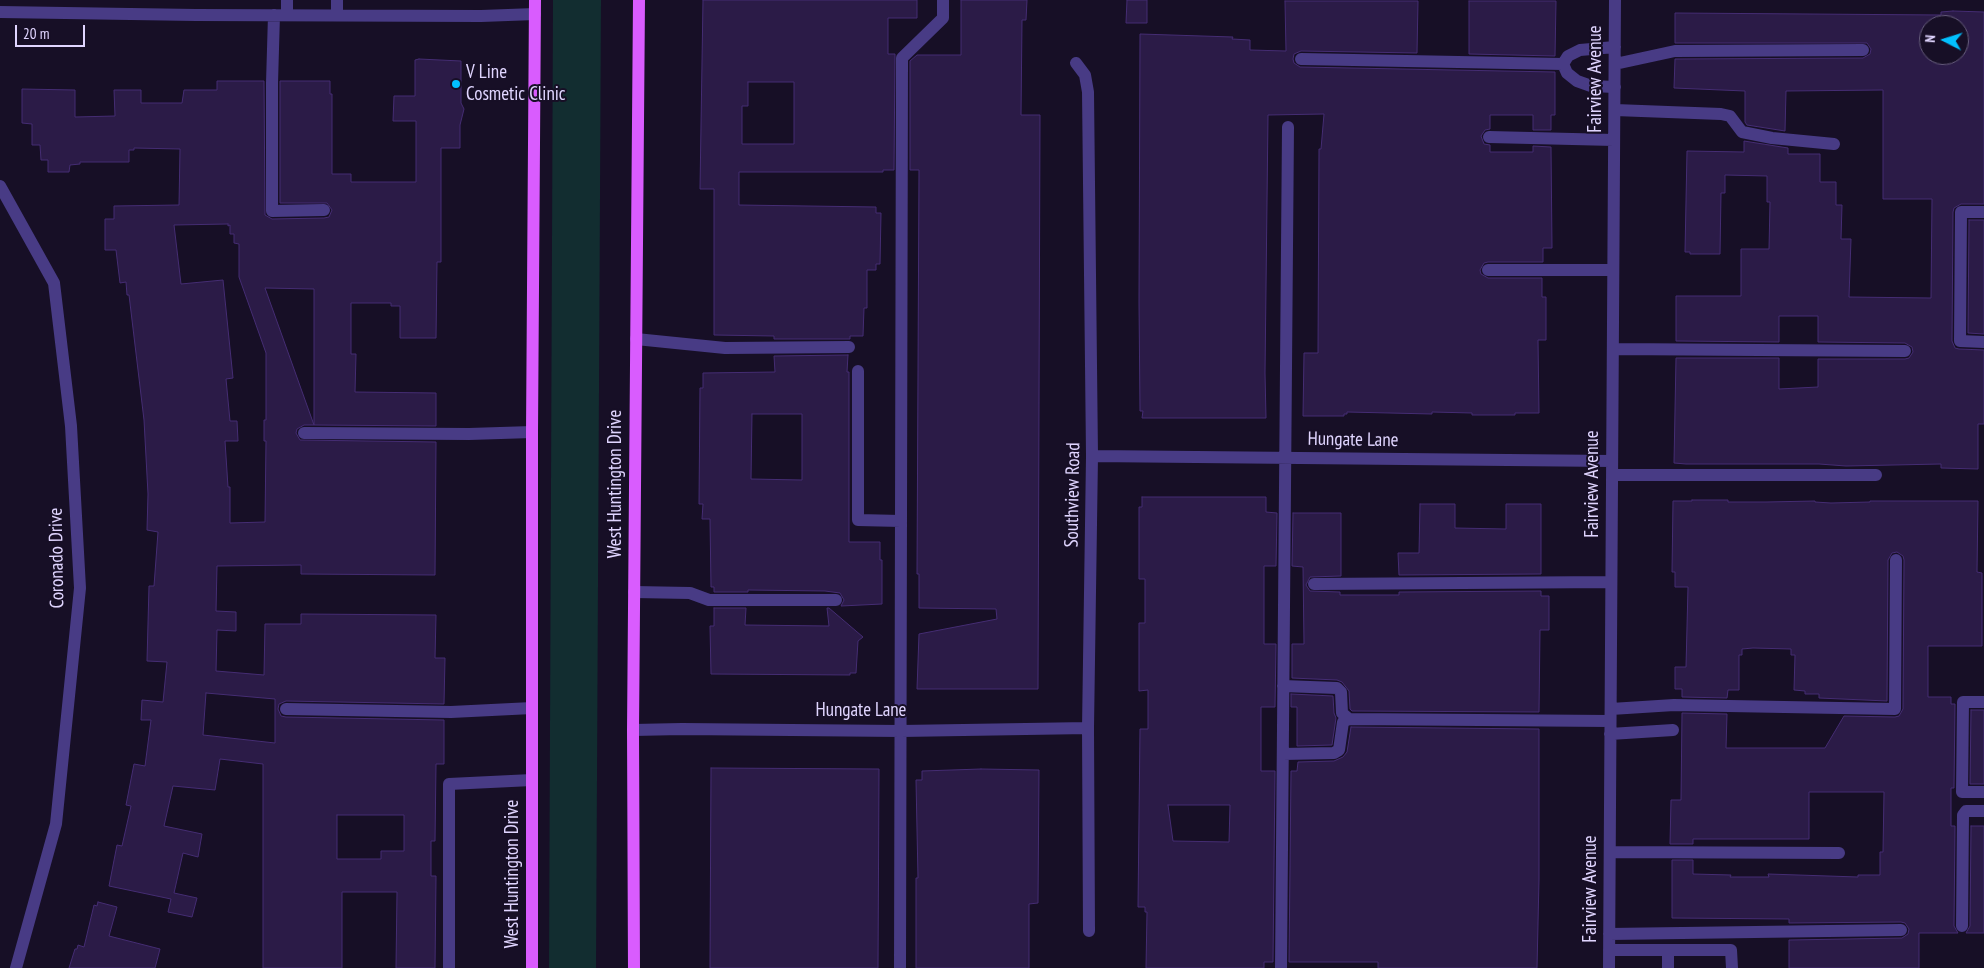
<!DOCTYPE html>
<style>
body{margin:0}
#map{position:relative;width:1984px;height:968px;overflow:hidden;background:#170f26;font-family:"PT Sans Narrow",sans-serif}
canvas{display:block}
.north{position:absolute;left:1919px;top:15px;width:50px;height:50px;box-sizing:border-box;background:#170f26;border:1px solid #675e7d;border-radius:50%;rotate:275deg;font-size:14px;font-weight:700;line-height:20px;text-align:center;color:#e0d5ff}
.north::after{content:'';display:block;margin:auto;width:18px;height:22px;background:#02c0fe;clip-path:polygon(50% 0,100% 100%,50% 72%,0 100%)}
.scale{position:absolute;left:15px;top:25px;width:70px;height:22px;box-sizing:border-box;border:2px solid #e0d5ff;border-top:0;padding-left:6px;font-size:15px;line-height:18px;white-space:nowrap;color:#e0d5ff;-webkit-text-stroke:4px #170f26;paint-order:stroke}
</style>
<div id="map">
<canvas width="1984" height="968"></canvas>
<div class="north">N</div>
<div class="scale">20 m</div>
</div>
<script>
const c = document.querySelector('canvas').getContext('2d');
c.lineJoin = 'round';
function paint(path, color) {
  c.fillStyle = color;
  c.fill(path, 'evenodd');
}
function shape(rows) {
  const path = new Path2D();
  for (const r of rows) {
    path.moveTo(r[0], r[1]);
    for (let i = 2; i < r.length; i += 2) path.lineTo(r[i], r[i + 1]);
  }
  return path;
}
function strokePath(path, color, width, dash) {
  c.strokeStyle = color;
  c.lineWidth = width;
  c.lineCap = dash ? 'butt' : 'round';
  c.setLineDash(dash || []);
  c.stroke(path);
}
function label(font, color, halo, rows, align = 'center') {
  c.font = font + ' "PT Sans Narrow",sans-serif';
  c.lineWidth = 4;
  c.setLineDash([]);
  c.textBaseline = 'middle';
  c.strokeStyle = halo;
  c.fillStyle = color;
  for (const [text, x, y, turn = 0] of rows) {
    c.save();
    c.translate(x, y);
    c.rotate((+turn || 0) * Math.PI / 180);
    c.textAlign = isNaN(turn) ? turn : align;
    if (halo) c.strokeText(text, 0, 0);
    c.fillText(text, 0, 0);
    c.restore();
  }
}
paint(shape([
 [553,0,601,0,596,968,549,968]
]), '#122d30');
const building = shape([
 [703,0,917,0,917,18,888,18,888,54,895,54,894,170,883,170,883,172,739,172,739,205,876,207,876,213,881,213,880,264,876,264,876,270,867,270,867,308,864,308,863,336,850,336,850,339,774,339,774,336,714,335,714,189,700,189,703,0],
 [748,82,794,82,794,144,742,144,742,106,748,106,748,82],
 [961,0,1027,0,1026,20,1022,20,1021,115,1040,115,1038,689,917,689,919,634,997,619,996,609,919,608,919,574,917,574,919,170,910,170,910,61,917,55,961,55,961,0],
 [1127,0,1147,0,1147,23,1126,23,1127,0],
 [1285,1,1418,1,1417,53,1301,51,1294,54,1293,59,1294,63,1300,67,1555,72,1555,115,1551,115,1551,130,1533,130,1533,115,1490,115,1490,129,1485,130,1481,136,1484,144,1490,145,1490,152,1533,152,1533,146,1551,147,1552,248,1543,248,1543,262,1488,262,1484,263,1480,270,1481,274,1488,278,1542,278,1542,297,1546,297,1546,340,1538,340,1539,413,1515,413,1515,415,1472,415,1472,413,1432,412,1432,414,1347,412,1347,414,1344,414,1344,416,1303,416,1304,353,1318,353,1319,149,1321,149,1324,114,1268,115,1265,373,1266,418,1142,418,1143,411,1140,411,1139,302,1140,34,1233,37,1232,39,1250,40,1250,50,1286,51,1285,1],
 [1469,1,1556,1,1555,56,1469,54,1469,1],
 [1953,11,1984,12,1984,204,1961,204,1954,208,1953,212,1952,341,1955,348,1959,349,1984,350,1984,424,1978,424,1978,469,1941,468,1941,464,1846,466,1819,464,1686,464,1674,463,1676,358,1779,358,1779,389,1818,387,1818,359,1905,359,1909,358,1913,352,1912,347,1905,343,1818,342,1818,316,1779,316,1779,342,1676,341,1676,296,1741,296,1741,249,1769,249,1770,202,1767,202,1767,176,1725,175,1725,193,1721,193,1720,254,1690,254,1690,252,1685,252,1687,151,1744,152,1744,141,1788,148,1788,154,1820,154,1820,182,1836,182,1836,205,1842,205,1841,239,1851,239,1849,297,1931,298,1932,199,1883,199,1883,90,1786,91,1785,131,1747,125,1745,122,1745,91,1674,88,1675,59,1863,58,1870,54,1871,49,1867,43,1675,43,1675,13,1941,15,1941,12,1953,11],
 [1929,25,1959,25,1959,55,1929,55,1929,25],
 [419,59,461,61,461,103,464,109,460,125,460,148,441,148,441,262,437,262,436,338,400,338,400,306,391,306,391,303,351,303,351,354,356,354,355,392,436,393,436,426,314,425,314,289,265,288,314,425,304,425,297,429,296,433,300,440,436,442,435,575,301,574,301,565,217,566,216,611,236,612,236,631,217,630,216,671,264,675,265,624,301,624,301,614,436,615,435,658,445,658,444,704,286,701,279,704,278,709,281,716,286,717,444,720,444,764,436,764,435,841,431,841,431,876,436,876,435,968,396,968,397,892,342,892,342,968,263,968,263,764,220,759,215,790,173,786,164,826,202,834,198,857,183,853,174,893,197,898,192,917,168,912,171,899,109,886,117,845,122,846,131,806,126,805,134,764,145,766,151,720,141,720,142,700,163,702,167,662,147,661,149,586,154,586,158,532,147,530,148,494,144,420,129,295,127,295,126,282,120,283,116,250,105,250,105,219,114,219,114,206,179,205,180,149,134,148,134,150,129,150,129,162,80,162,80,164,70,165,69,172,48,172,48,160,41,160,40,145,32,145,32,124,22,123,22,89,75,90,75,117,115,116,114,90,141,90,141,103,182,103,184,90,217,90,217,81,264,81,265,215,272,219,324,218,329,217,332,210,327,203,280,203,280,81,330,81,330,94,332,94,332,174,351,174,351,182,416,182,416,121,393,121,394,96,415,96,415,60,419,59],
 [228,224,228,226,230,225,230,234,234,234,234,243,239,244,239,277,266,353,266,420,264,420,264,441,266,441,265,522,230,523,230,487,228,487,225,441,238,441,237,421,230,421,226,379,233,378,223,280,181,284,174,225,228,224],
 [206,693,275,699,275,743,203,735,206,693],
 [337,815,404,815,404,851,381,851,381,859,337,859,337,815],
 [1969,220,1984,220,1984,334,1968,333,1969,220],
 [848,355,847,372,849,372,849,542,880,542,880,560,882,560,882,604,841,606,844,600,840,593,825,591,748,590,748,592,714,592,714,587,711,587,710,519,702,519,703,504,699,504,700,388,703,388,703,373,775,372,774,356,848,355],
 [752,414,802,414,802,480,751,479,752,414],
 [1142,497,1266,497,1266,512,1277,513,1276,566,1264,566,1264,644,1276,644,1275,707,1261,707,1261,771,1275,771,1273,962,1264,962,1264,968,1146,968,1147,912,1145,912,1145,907,1138,907,1140,729,1148,729,1148,690,1139,691,1139,623,1145,623,1145,579,1139,579,1139,507,1142,507,1142,497],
 [1168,805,1230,805,1229,842,1173,841,1168,805],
 [1692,500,1728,500,1728,502,1766,502,1815,501,1815,502,1831,503,1870,502,1870,501,1978,501,1977,572,1982,573,1982,646,1928,646,1928,697,1951,697,1951,704,1955,704,1954,788,1951,788,1951,826,1955,826,1954,926,1958,933,1919,933,1919,968,1789,968,1789,940,1902,938,1908,934,1909,929,1905,923,1901,922,1789,923,1789,919,1672,918,1672,860,1693,860,1693,874,1731,875,1730,877,1769,877,1768,874,1858,877,1858,875,1880,875,1880,852,1883,852,1884,792,1809,792,1809,839,1693,839,1693,844,1670,844,1671,800,1681,800,1682,713,1727,714,1726,748,1825,748,1844,716,1895,717,1899,716,1903,709,1904,560,1903,556,1897,552,1892,553,1888,560,1887,701,1819,698,1819,694,1805,694,1805,691,1794,690,1795,655,1791,655,1791,649,1753,648,1742,649,1742,655,1739,655,1739,690,1728,690,1727,698,1682,697,1682,689,1675,689,1675,667,1686,667,1688,587,1675,587,1675,572,1672,572,1673,501,1692,501,1692,500],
 [1420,504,1455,504,1455,528,1506,529,1506,504,1541,504,1541,574,1399,575,1398,553,1419,553,1420,504],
 [1293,513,1341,513,1341,576,1310,577,1306,585,1310,591,1340,592,1340,595,1399,595,1399,592,1541,591,1541,596,1549,596,1549,630,1540,630,1539,712,1352,711,1350,709,1349,691,1342,682,1337,680,1292,678,1292,644,1304,644,1303,567,1292,566,1293,513],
 [714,608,746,608,745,625,829,626,827,608,829,608,863,637,858,641,856,673,850,673,850,675,711,674,710,626,714,626,714,608],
 [1291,694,1333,696,1334,713,1336,718,1332,745,1297,746,1297,707,1291,707,1291,694],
 [1971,710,1984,710,1984,784,1970,784,1971,710],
 [1351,727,1539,729,1539,879,1537,968,1378,968,1378,962,1289,962,1291,771,1297,771,1298,762,1334,761,1343,757,1347,752,1351,727],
 [711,768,879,769,878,968,710,968,711,768],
 [981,769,1039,770,1038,903,1029,904,1029,968,916,968,916,878,918,878,916,780,922,780,922,771,981,769],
 [1971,826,1984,826,1984,933,1966,933,1970,926,1971,826],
 [98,902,117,907,109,936,160,949,155,968,69,968,75,949,77,949,78,945,84,947,94,905,97,906,98,902]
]);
paint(building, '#2b1b47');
strokePath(building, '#452d73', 1);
strokePath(shape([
 [0,12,196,15,481,16,535,14],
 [287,14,287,0],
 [274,15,272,83,272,211,324,210],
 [337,15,337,0],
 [1301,59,1563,64],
 [1076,63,1085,75,1088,92,1092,456,1088,728,1089,931],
 [1615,64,1675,51,1863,50],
 [1615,87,1591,86,1577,81,1567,73,1563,64,1568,56,1580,50,1615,47],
 [1615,110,1721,114,1730,116,1742,132,1772,138,1834,144],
 [1489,137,1614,140],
 [0,186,54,283,71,426,80,588,56,824,16,968],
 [1984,212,1961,212,1960,341,1984,342],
 [1488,270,1613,270],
 [636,339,725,348,849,347],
 [1613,349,1905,351],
 [858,371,858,520,901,521],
 [304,433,469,434,532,432],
 [1092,456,1612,461],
 [1613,475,1876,475],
 [1314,584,1611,582],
 [634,592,690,593,709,600,836,600],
 [1283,686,1337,688,1341,692,1342,713,1349,719],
 [1984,702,1963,702,1962,792,1984,792],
 [286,709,451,712,532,708],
 [1611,709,1674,705,1895,709,1896,560],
 [633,730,682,729,901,731,1088,728],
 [1610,734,1673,730],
 [1283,754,1334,753,1339,750,1343,722,1349,719,1610,721],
 [1610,852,1839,853],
 [1962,926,1963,815,1966,811,1984,811],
 [1609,934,1901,930],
 [1609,950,1668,950,1668,968],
 [1668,950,1731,950,1732,968],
 [449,968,449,784,532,780],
 [900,968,902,58,943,18,943,0],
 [1281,968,1288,127],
 [1609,968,1615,0]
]), '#483b85', 12);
strokePath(shape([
 [532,968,532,432,535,0],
 [634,968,633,730,639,0]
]), '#d95cfe', 12);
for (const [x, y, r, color] of [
 [456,84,5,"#02c0fe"]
]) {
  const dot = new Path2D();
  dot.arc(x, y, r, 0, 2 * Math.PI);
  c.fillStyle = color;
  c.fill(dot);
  strokePath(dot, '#170f26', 2);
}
label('19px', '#e0d5ff', '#170f26', [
 ["V Line",466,73],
 ["Cosmetic Clinic",466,95]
], 'left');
label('19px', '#e0d5ff', '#170f26', [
 ["Fairview Avenue",1596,79,-90],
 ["Hungate Lane",1353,440,1],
 ["West Huntington Drive",616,484,-90],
 ["Fairview Avenue",1593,484,-90],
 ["Southview Road",1073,495,-89],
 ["Coronado Drive",57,558,-91],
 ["Hungate Lane",861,711],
 ["West Huntington Drive",513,874,-90],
 ["Fairview Avenue",1591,889,-90]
]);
</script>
